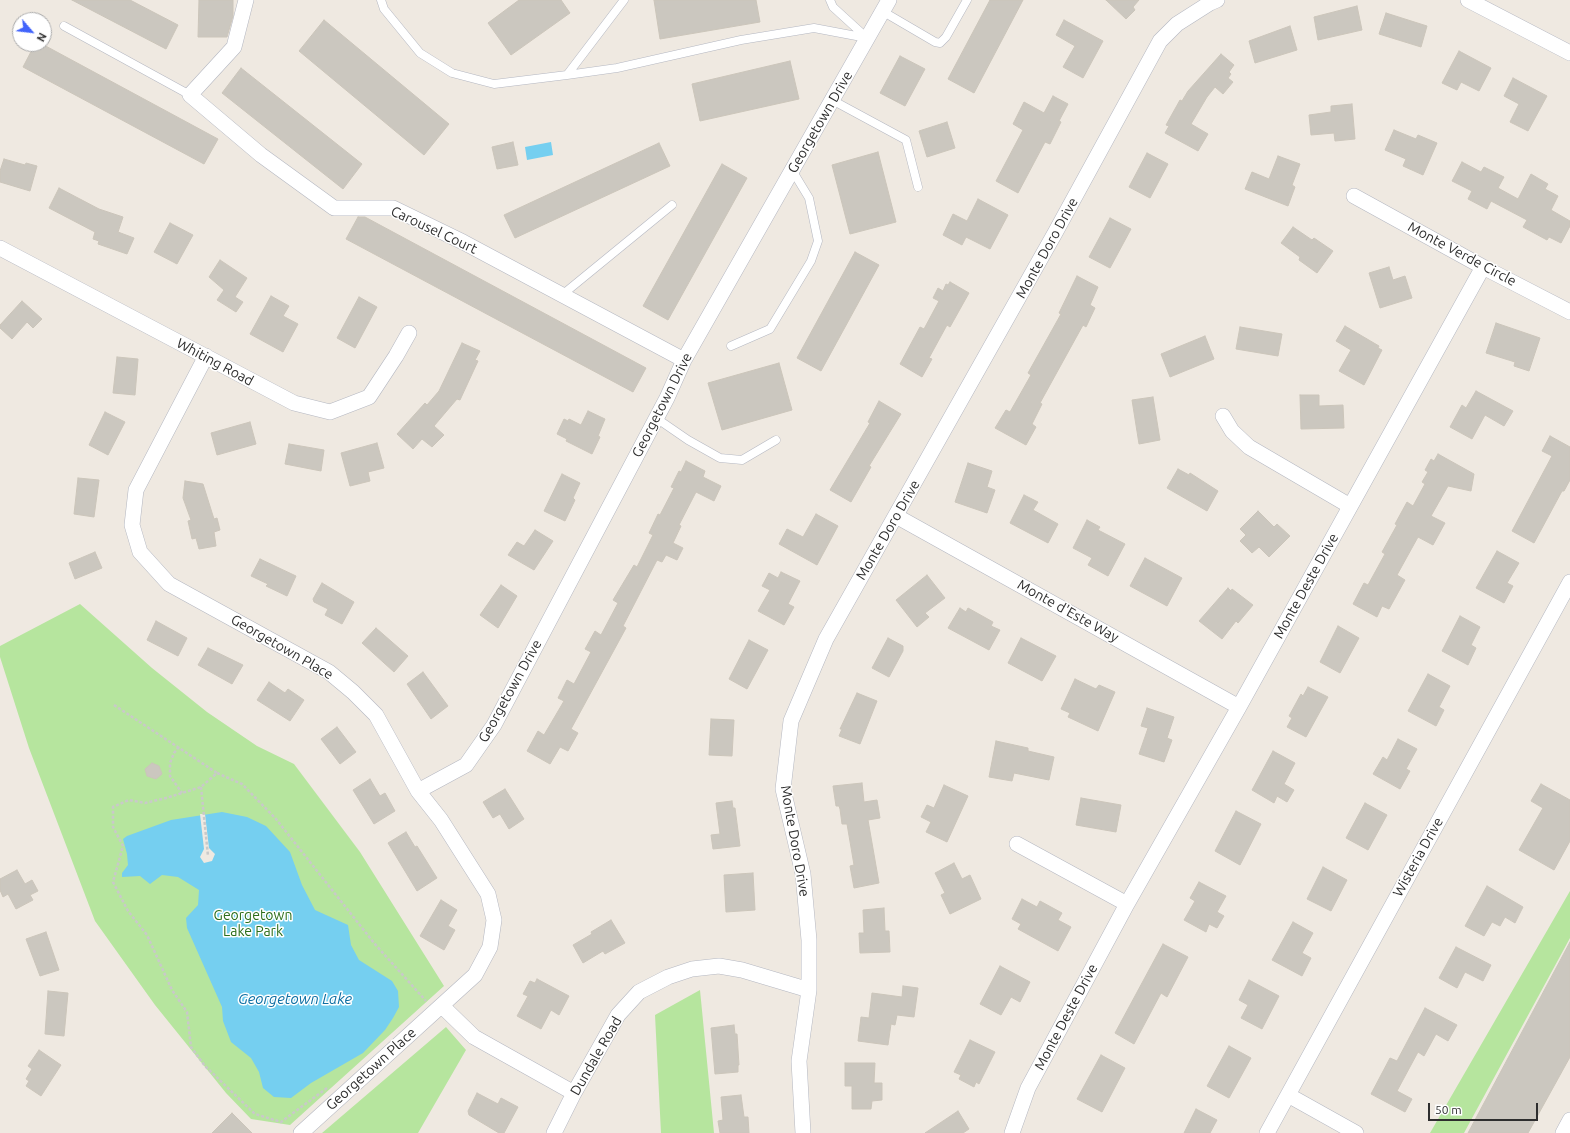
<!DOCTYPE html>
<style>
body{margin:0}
#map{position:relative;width:1570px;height:1133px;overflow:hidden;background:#efe9e1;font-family:Ubuntu,sans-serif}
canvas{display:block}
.north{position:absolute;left:12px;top:12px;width:40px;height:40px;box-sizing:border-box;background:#fff;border:1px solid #ababab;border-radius:50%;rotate:118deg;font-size:11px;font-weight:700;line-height:16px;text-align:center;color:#2e2e2e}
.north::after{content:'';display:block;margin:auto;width:14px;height:18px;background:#4264fb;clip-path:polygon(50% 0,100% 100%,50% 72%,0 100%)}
.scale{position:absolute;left:1428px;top:1103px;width:110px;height:18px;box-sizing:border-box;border:2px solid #2e2e2e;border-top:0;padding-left:5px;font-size:12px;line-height:14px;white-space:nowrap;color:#2e2e2e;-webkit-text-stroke:3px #fff;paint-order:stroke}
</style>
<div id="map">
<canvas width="1570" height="1133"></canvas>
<div class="north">N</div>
<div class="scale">50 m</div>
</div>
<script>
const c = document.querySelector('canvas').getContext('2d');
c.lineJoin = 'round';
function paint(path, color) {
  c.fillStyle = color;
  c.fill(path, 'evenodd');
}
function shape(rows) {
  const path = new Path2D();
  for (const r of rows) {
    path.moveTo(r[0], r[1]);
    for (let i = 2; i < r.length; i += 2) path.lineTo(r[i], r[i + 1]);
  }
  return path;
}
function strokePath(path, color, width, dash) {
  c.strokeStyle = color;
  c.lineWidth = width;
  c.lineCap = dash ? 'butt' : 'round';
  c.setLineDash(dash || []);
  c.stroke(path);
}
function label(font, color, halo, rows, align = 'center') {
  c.font = font + ' Ubuntu,sans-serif';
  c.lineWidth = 3;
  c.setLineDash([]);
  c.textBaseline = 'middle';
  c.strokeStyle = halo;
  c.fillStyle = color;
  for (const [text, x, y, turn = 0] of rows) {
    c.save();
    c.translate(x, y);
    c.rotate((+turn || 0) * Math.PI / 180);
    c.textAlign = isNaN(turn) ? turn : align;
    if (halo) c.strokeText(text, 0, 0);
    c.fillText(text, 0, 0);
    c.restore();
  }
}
paint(shape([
 [80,604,152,668,207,712,257,746,294,764,360,852,444,986,290,1125,251,1119,226,1093,155,1005,95,921,29,748,0,657,0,646],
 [1570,891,1570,938,1464,1133,1430,1133],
 [700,990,714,1133,661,1133,655,1015],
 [446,1027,466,1050,418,1133,322,1133]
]), '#b6e59e');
paint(shape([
 [551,142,553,155,527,160,525,147],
 [222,812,247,817,266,826,290,852,302,885,315,910,348,925,351,945,359,960,392,981,398,991,399,1007,393,1018,385,1030,363,1053,311,1083,291,1098,274,1097,263,1088,259,1072,251,1058,231,1042,223,1021,222,1007,187,928,186,918,198,905,199,890,178,877,162,875,150,884,140,876,122,877,122,873,128,865,127,854,123,839,127,836,171,820]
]), '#75cff0');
paint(shape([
 [200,814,205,814,209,848,215,854,212,861,204,863,200,857,204,849]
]), '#efe9e1');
const building = shape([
 [72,0,130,0,178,25,166,49,72,0],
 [199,0,233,0,233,16,227,37,198,37,199,0],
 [519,0,561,0,570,13,511,55,488,23,519,0],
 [654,0,756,0,760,22,660,39,654,0],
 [990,0,1023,0,974,93,948,79,990,0],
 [1106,0,1139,0,1133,7,1135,10,1126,19,1106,0],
 [1357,6,1362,30,1318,40,1314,17,1357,6],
 [1386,13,1427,26,1421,47,1379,34,1386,13],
 [324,20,449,124,424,155,299,51,324,20],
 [1064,20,1103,41,1083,78,1063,67,1075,46,1056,35,1064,20],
 [1290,26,1297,50,1255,63,1249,41,1290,26],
 [35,44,42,44,218,139,204,164,23,67,35,44],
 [1459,51,1491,68,1479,91,1461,82,1457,90,1442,83,1459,51],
 [1221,54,1234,65,1229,72,1231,74,1228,78,1233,82,1223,94,1215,87,1207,97,1191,124,1208,134,1198,151,1165,133,1169,126,1166,125,1180,100,1182,101,1188,91,1221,54],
 [900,56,925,69,905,106,880,93,900,56],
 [790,61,799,99,700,121,692,84,790,61],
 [241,68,362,164,343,189,222,93,241,68],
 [1513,78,1547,96,1528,131,1510,122,1519,104,1504,96,1513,78],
 [1053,96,1068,104,1059,121,1061,122,1050,144,1045,142,1018,193,996,181,1023,130,1013,124,1024,102,1044,113,1053,96],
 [1352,104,1355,139,1335,141,1334,133,1311,135,1309,115,1331,112,1331,106,1352,104],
 [947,122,955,148,927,157,919,131,947,122],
 [1394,130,1416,139,1418,135,1437,143,1423,175,1403,166,1406,159,1385,150,1394,130],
 [513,142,518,165,497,169,492,147,513,142],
 [659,143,670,166,515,238,504,215,659,143],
 [878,152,896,222,850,234,832,165,878,152],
 [1147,153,1168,164,1150,198,1129,187,1147,153],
 [1278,156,1300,164,1292,185,1295,187,1288,206,1245,189,1252,172,1269,179,1278,156],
 [4,159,25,165,26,163,37,166,30,191,0,182,0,171,4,159],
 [1462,162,1481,172,1484,167,1504,177,1498,188,1518,199,1531,174,1548,184,1545,189,1558,196,1551,210,1570,221,1570,226,1561,243,1549,237,1547,240,1523,227,1527,220,1491,201,1487,209,1468,199,1472,191,1452,181,1462,162],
 [722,164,747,178,668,320,643,306,722,164],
 [59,188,99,209,123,217,118,232,134,238,127,254,98,244,99,241,93,239,95,232,49,208,59,188],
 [978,199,1008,215,990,249,966,237,962,245,943,235,953,214,967,221,978,199],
 [358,217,365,217,646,368,633,392,346,239,358,217],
 [1110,218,1131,229,1110,268,1089,257,1110,218],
 [170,223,193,235,177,264,154,252,170,223],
 [1293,227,1312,240,1314,238,1333,251,1317,273,1299,260,1300,257,1281,243,1293,227],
 [855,252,879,265,821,371,797,358,855,252],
 [220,260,247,278,235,297,243,302,236,312,217,300,224,290,209,277,220,260],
 [1389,267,1393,280,1405,276,1412,298,1380,308,1369,273,1389,267],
 [1077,276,1098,287,1090,305,1095,308,1086,327,1083,325,1040,403,1042,404,1032,424,1036,427,1026,445,995,428,1006,410,1010,412,1031,375,1028,373,1061,314,1059,313,1077,276],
 [950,282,969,293,950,327,947,325,929,358,932,359,922,377,900,364,920,327,924,329,939,301,933,298,938,288,943,291,946,284,948,285,950,282],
 [271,296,289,306,283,316,298,324,283,352,250,334,271,296],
 [359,297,377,307,355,348,337,338,359,297],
 [22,301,42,319,33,328,27,322,12,339,0,328,0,325,22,301],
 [1496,323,1540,338,1529,371,1514,366,1515,362,1486,353,1496,323],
 [1345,326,1379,346,1378,348,1382,350,1364,385,1339,371,1351,350,1336,341,1345,326],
 [1240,327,1282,334,1278,356,1236,349,1240,327],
 [1205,336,1214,359,1170,377,1161,354,1205,336],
 [462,343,480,351,475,360,478,361,460,400,457,399,434,426,444,435,432,447,422,439,413,449,397,434,425,403,427,405,439,391,462,343],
 [117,357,138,359,135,395,113,393,117,357],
 [779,363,792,410,722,430,708,383,779,363],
 [1476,391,1513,411,1504,426,1485,415,1472,439,1450,427,1462,405,1466,408,1476,391],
 [1300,395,1319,395,1319,406,1343,405,1344,428,1301,429,1300,395],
 [1153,397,1160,440,1139,444,1132,400,1153,397],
 [879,401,901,414,869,466,871,467,851,502,830,490,870,423,868,422,879,401],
 [588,411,605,419,598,436,600,437,592,454,566,441,567,439,557,434,564,419,568,421,569,419,581,425,588,411],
 [105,412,125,422,108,455,89,445,105,412],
 [250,422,256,444,217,455,211,433,250,422],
 [1550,436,1570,447,1570,480,1564,491,1562,491,1534,543,1512,531,1552,456,1542,451,1550,436],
 [377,443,384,468,368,472,370,481,350,486,341,453,377,443],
 [289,444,324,450,321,471,285,464,289,444],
 [1438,454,1474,474,1471,491,1448,486,1431,516,1445,523,1433,545,1418,537,1397,575,1405,580,1389,609,1382,606,1377,617,1353,604,1364,583,1368,585,1385,554,1382,552,1397,525,1395,524,1407,502,1413,506,1425,484,1422,482,1428,472,1425,470,1431,459,1434,461,1438,454],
 [686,461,705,471,703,477,721,486,714,501,696,492,679,525,681,526,673,543,683,548,677,560,666,555,662,562,657,560,623,626,626,628,571,729,578,733,568,751,560,747,550,764,527,751,538,731,544,735,564,701,558,698,567,680,574,684,591,652,585,649,595,631,601,635,618,603,613,600,634,565,637,567,653,535,649,533,658,514,660,515,674,488,671,487,679,471,681,472,686,461],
 [968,463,992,471,987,487,995,490,987,513,955,502,968,463],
 [1178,469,1189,475,1190,473,1218,491,1207,511,1167,488,1178,469],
 [562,474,580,483,573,498,575,500,565,521,544,511,562,474],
 [78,478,99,480,94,517,74,514,78,478],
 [185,481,203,484,214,519,217,518,220,530,214,532,216,546,199,549,196,538,192,539,188,521,191,520,183,498,185,481],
 [1024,495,1038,502,1033,510,1058,524,1048,543,1010,523,1024,495],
 [1258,511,1274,527,1277,524,1290,536,1269,557,1259,547,1252,553,1240,541,1246,535,1240,529,1258,511],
 [816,514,838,526,817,565,779,544,787,529,803,537,816,514],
 [1087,520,1100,527,1098,530,1125,544,1108,576,1088,565,1092,558,1073,548,1087,520],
 [535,530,553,541,534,570,508,555,517,542,524,546,535,530],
 [1497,551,1519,563,1507,583,1513,586,1504,603,1476,588,1497,551],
 [95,552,102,568,75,579,69,563,95,552],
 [1145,558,1182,578,1167,606,1130,586,1145,558],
 [260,559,296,576,287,596,266,586,268,584,251,576,260,559],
 [781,572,800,581,788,604,794,607,784,625,758,611,770,590,762,586,769,573,778,578,781,572],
 [927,575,945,598,925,613,929,617,917,627,896,600,927,575],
 [322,583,354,602,342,624,325,615,328,609,314,602,313,599,322,583],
 [501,585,517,596,498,628,480,615,501,585],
 [1228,588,1231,591,1232,589,1253,605,1238,623,1236,621,1222,639,1199,621,1228,588],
 [960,608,966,612,968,608,993,622,991,626,1000,630,989,650,948,628,960,608],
 [1460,616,1480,627,1471,645,1476,648,1468,665,1442,651,1460,616],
 [156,621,187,638,178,656,147,640,156,621],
 [1338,626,1359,638,1340,673,1320,662,1338,626],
 [376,628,408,656,394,672,362,643,376,628],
 [888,638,903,646,903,651,889,677,872,668,888,638],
 [1021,638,1056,656,1042,681,1008,663,1021,638],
 [749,640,768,650,747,689,729,679,749,640],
 [208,648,243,665,232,684,198,665,208,648],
 [423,672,448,706,431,719,407,684,423,672],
 [1428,674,1450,686,1439,707,1444,710,1436,726,1408,711,1428,674],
 [1075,679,1096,689,1099,685,1115,692,1098,731,1068,717,1070,713,1061,709,1075,679],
 [269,682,285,693,288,689,304,700,290,721,257,700,269,682],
 [1308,687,1328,697,1306,737,1287,727,1292,718,1289,716,1301,694,1303,696,1308,687],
 [857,693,877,701,860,744,839,736,842,729,840,729,857,693],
 [1147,708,1174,717,1167,738,1172,740,1164,762,1139,754,1148,728,1141,726,1147,708],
 [711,719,734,720,732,756,709,755,711,719],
 [337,727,356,752,340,764,321,739,337,727],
 [1398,739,1417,749,1406,769,1410,771,1400,789,1373,774,1383,757,1387,760,1398,739],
 [996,741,1028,748,1028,751,1054,757,1049,780,1014,773,1012,781,989,777,996,741],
 [1273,751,1295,763,1284,784,1294,790,1287,802,1277,796,1274,803,1252,790,1273,751],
 [152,763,159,766,162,774,156,779,147,776,145,769,152,763],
 [370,779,380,796,385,793,395,811,374,824,353,790,370,779],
 [862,783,864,802,877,800,880,818,868,820,879,883,854,888,850,866,854,865,847,824,842,824,840,809,839,806,836,806,833,786,862,783],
 [1541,784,1570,800,1570,841,1554,870,1519,850,1543,808,1531,801,1541,784],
 [944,785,968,796,947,842,926,832,931,822,921,817,927,805,934,808,944,785],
 [505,789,524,819,509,829,500,814,493,818,483,802,505,789],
 [1081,798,1121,805,1116,832,1076,825,1081,798],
 [732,801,733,808,735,808,740,846,713,849,711,835,720,834,716,803,732,801],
 [1365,803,1387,815,1368,850,1346,838,1365,803],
 [1236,811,1261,824,1240,865,1215,851,1236,811],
 [406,832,415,847,417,846,437,878,417,891,388,843,406,832],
 [954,863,962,879,970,875,981,899,950,914,941,895,945,893,935,873,954,863],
 [1323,867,1347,880,1331,911,1307,899,1323,867],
 [17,870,25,884,32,880,38,891,30,895,33,900,16,909,8,894,3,897,0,890,0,879,17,870],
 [753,873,755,910,726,912,724,875,753,873],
 [1199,882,1226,896,1217,912,1224,916,1217,928,1209,924,1206,932,1184,920,1195,901,1190,898,1199,882],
 [1487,886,1523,907,1515,923,1505,917,1500,926,1492,922,1484,936,1465,926,1487,886],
 [1022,899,1037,907,1040,901,1062,913,1058,920,1071,927,1058,951,1018,929,1021,924,1012,919,1022,899],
 [441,900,457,910,448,926,455,930,444,950,420,936,441,900],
 [884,908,885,931,889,931,890,952,860,953,859,933,864,933,863,910,884,908],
 [611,920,625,943,605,954,603,951,583,963,573,945,592,934,591,932,611,920],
 [1293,922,1313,933,1302,953,1311,958,1302,976,1272,960,1293,922],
 [46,932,59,970,40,976,26,939,46,932],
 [1570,942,1570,1057,1528,1133,1468,1133,1570,942],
 [1163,944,1188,957,1167,997,1161,993,1134,1044,1115,1033,1163,944],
 [1456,947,1491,965,1483,981,1465,972,1457,988,1439,978,1456,947],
 [1000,966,1030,982,1020,1002,1011,997,1001,1015,980,1004,1000,966],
 [537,979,569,996,559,1015,551,1010,541,1029,517,1016,528,996,523,994,530,981,535,983,537,979],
 [1249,980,1279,996,1262,1029,1241,1018,1248,1005,1239,1000,1249,980],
 [903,986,918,988,914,1017,897,1015,895,1025,891,1024,888,1045,858,1041,861,1017,869,1018,872,993,902,997,903,986],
 [48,991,68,993,64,1036,45,1034,48,991],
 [1425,1008,1457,1025,1448,1041,1436,1034,1424,1056,1418,1052,1397,1091,1412,1099,1405,1112,1371,1094,1390,1058,1397,1061,1425,1008],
 [734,1025,735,1034,737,1034,739,1065,738,1065,738,1072,715,1074,711,1028,734,1025],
 [970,1040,995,1052,979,1084,976,1082,974,1087,959,1079,961,1075,954,1072,970,1040],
 [1229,1046,1251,1058,1229,1098,1207,1086,1229,1046],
 [39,1050,61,1065,41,1096,26,1086,29,1081,26,1079,32,1069,28,1066,39,1050],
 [1101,1055,1125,1068,1102,1112,1077,1099,1101,1055],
 [845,1063,875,1063,874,1083,882,1083,882,1100,872,1101,871,1109,852,1109,852,1086,845,1086,845,1063],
 [477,1093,498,1104,501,1098,518,1107,504,1133,499,1133,469,1115,468,1111,477,1093],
 [741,1095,744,1117,748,1117,749,1133,720,1133,718,1121,723,1120,721,1097,741,1095],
 [1196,1109,1217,1120,1210,1133,1184,1133,1196,1109],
 [958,1111,969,1129,963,1133,925,1133,958,1111],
 [232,1113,252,1133,212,1133,232,1113]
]);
paint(building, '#cbc7bf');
strokePath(building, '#cbc5ba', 1);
const service = shape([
 [381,0,384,9,420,53,452,73,494,84,567,75,624,0],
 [830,0,833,7,867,38],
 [882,11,935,42,940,43,946,37,967,0],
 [64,26,190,95],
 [567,75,617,68,741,40,814,28,867,38],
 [832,100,906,140,918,187],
 [562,295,672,205],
 [731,346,770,329,811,261,818,241,809,198,792,170],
 [656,418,688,440,720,458,742,460,776,440]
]);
const minor = shape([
 [246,0,234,47,190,95,261,155,334,208,393,208,463,242,684,360],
 [1468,0,1570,53],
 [1354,196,1483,267,1570,312],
 [0,248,294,403,330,412,369,397,396,356,409,333],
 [206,356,136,490,132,525,140,552,169,584,329,672,353,692,376,715,418,791,441,820,488,894,494,920,490,947,475,975,301,1133],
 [1223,416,1232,431,1249,447,1350,506],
 [896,516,1239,707],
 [418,791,466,765,494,725,667,398,684,360,889,0],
 [1017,844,1127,904],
 [442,1006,474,1037,574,1093],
 [1288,1095,1356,1133],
 [554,1133,574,1093,618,1015,639,992,668,977,692,969,719,966,742,970,809,990],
 [803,1133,799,1061,809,990,809,940,803,874,783,789,791,721,826,639,1055,233,1160,41,1177,24,1210,3,1217,0],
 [1012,1133,1028,1088,1127,904,1239,707,1483,267],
 [1267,1133,1570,582],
 [1563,1133,1570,1120]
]);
strokePath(service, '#b4b7c1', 9);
strokePath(minor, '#b4b7c1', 16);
strokePath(shape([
 [114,705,217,773],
 [179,747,174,753,170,763,170,776,182,793],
 [201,787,208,856],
 [327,1088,281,1122,255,1114,205,1066,191,1047,187,1012,172,990,147,935,128,911,113,882,123,846,113,827,113,807,129,800,145,803,166,798,201,787,217,773,242,784,276,819,374,943,426,1001]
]), '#c9c9c9', 2.5, [3, 2]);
strokePath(service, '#fff', 8);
strokePath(minor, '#fff', 15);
label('14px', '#2e2e2e', '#fff', [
 ["Georgetown Drive",820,122,-60],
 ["Carousel Court",434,230,25],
 ["Monte Doro Drive",1047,248,-61],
 ["Monte Verde Circle",1462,254,28],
 ["Whiting Road",215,362,28],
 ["Georgetown Drive",662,405,-63],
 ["Monte Doro Drive",888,530,-60],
 ["Monte Deste Drive",1306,586,-61],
 ["Monte d'Este Way",1068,611,29],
 ["Georgetown Place",282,647,30],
 ["Georgetown Drive",510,691,-61],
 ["Monte Doro Drive",795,841,80],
 ["Wisteria Drive",1418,857,-61],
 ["Monte Deste Drive",1066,1017,-62],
 ["Dundale Road",596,1056,-60],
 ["Georgetown Place",371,1069,-42]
]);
label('14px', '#2c6e1b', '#fff', [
 ["Georgetown",253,915],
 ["Lake Park",253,931]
]);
label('italic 15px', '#0d6fa3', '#fff', [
 ["Georgetown Lake",295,999]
]);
</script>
